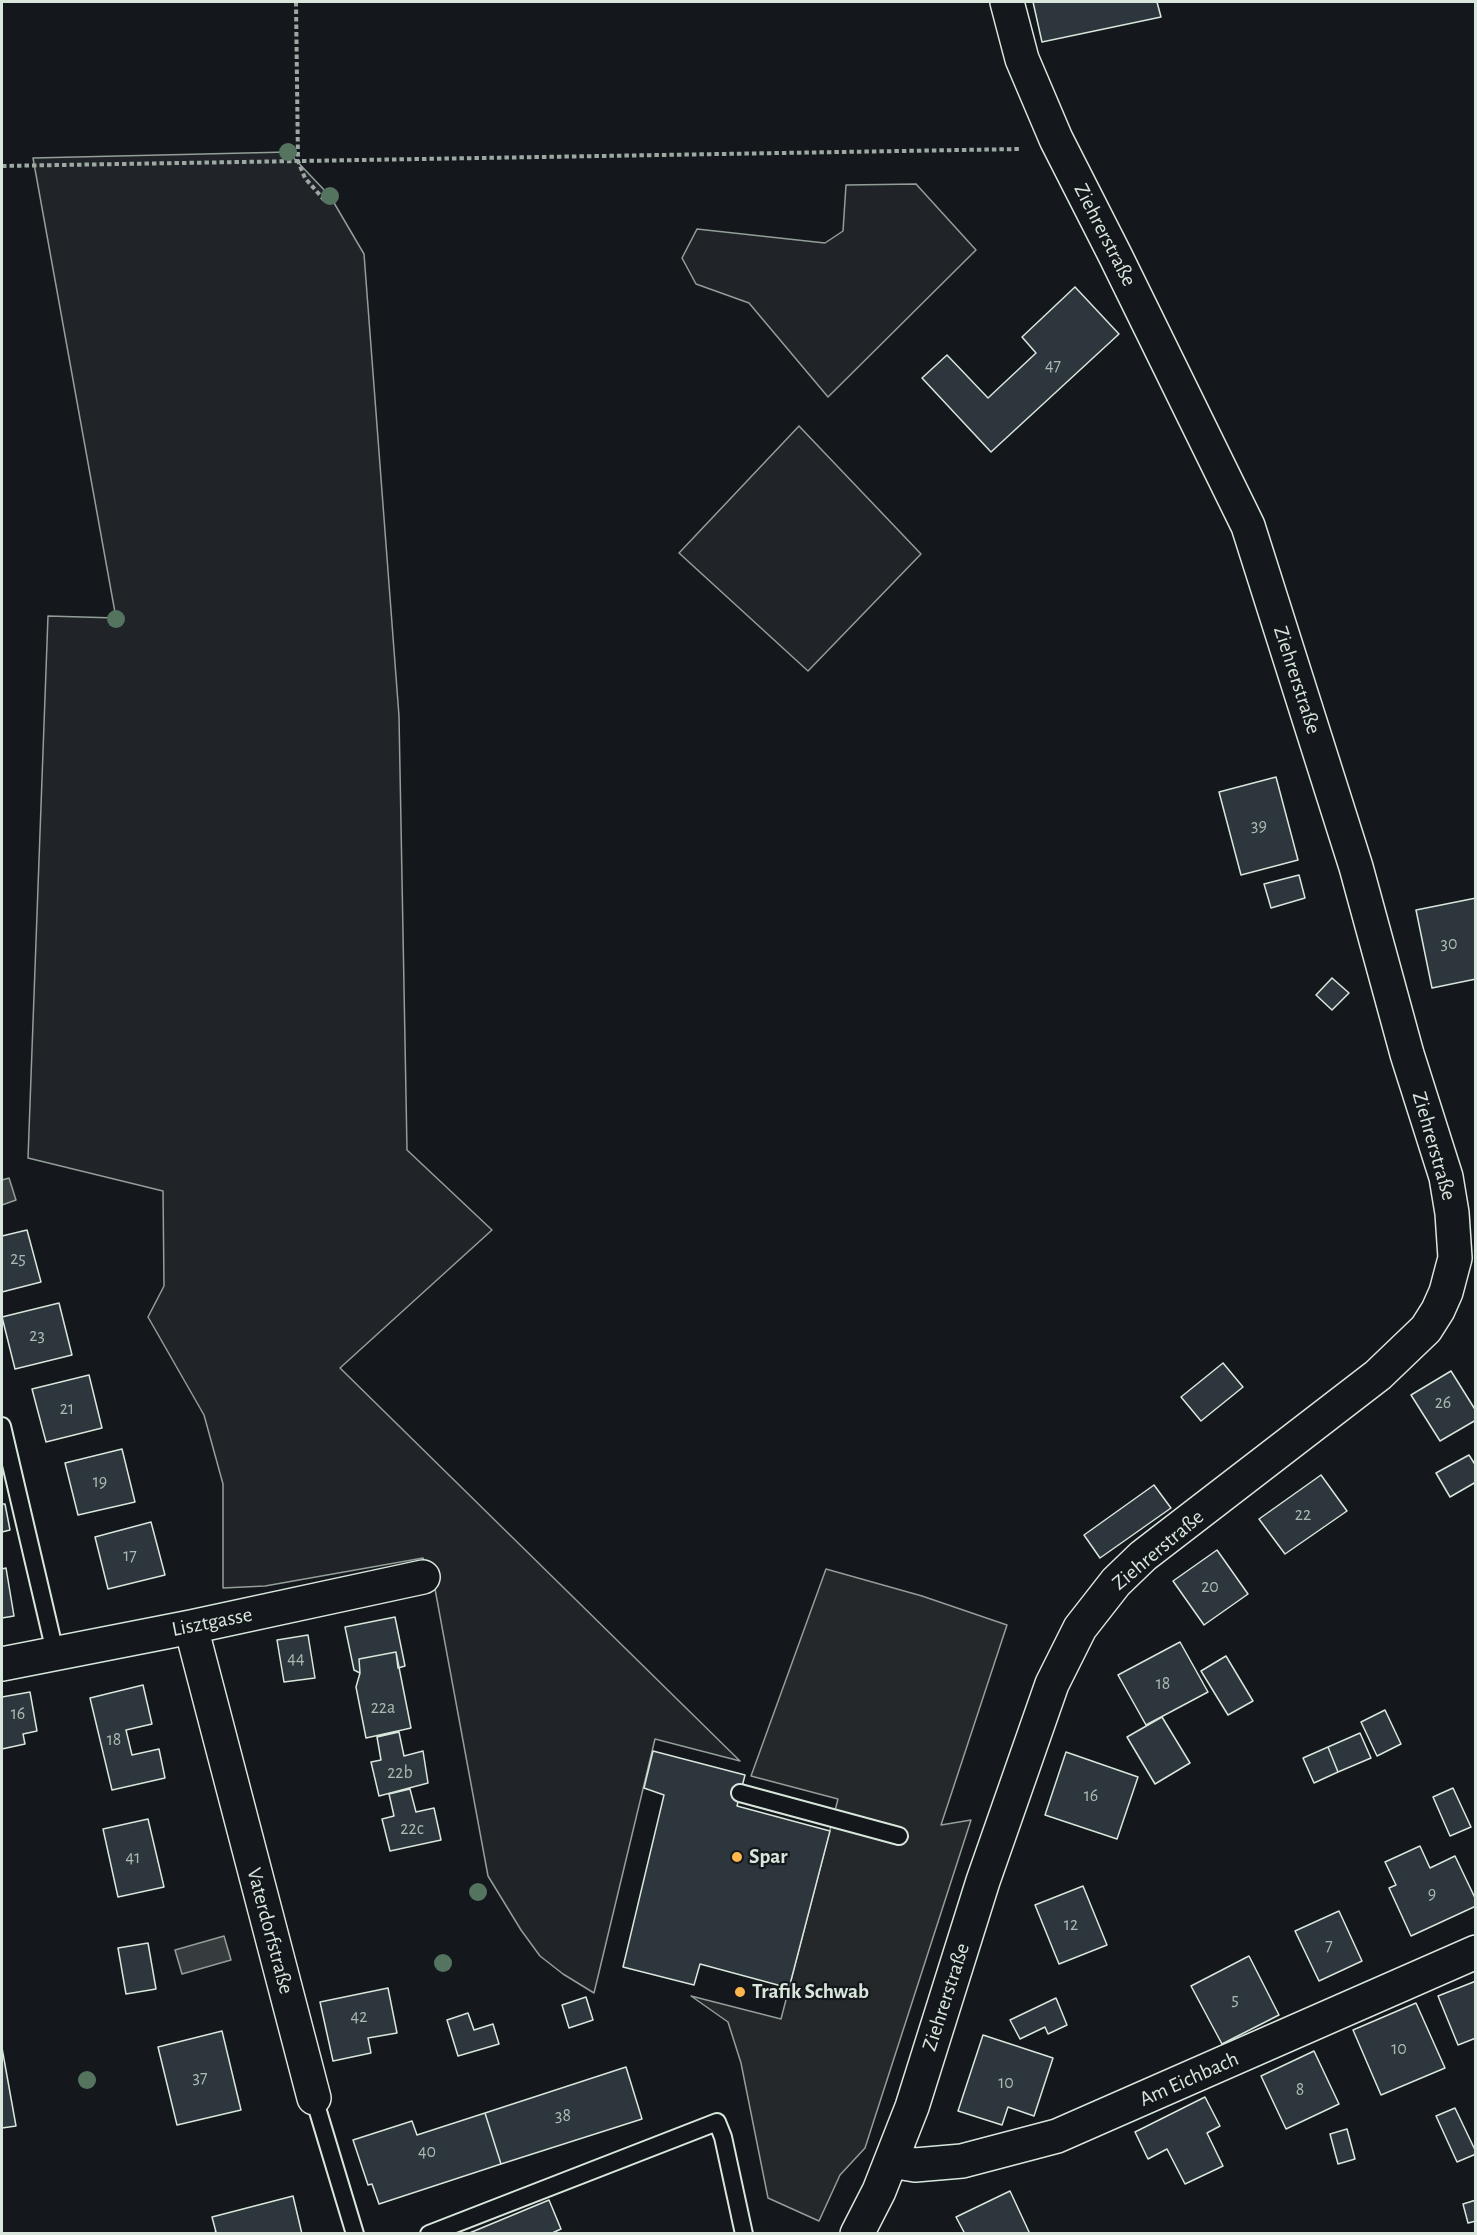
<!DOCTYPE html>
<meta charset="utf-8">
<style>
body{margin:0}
#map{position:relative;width:1477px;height:2235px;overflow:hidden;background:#14181c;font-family:"Alegreya Sans",sans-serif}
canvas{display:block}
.frame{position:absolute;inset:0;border:3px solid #d8e6dc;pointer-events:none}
</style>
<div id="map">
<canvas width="1477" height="2235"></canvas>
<div class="frame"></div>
</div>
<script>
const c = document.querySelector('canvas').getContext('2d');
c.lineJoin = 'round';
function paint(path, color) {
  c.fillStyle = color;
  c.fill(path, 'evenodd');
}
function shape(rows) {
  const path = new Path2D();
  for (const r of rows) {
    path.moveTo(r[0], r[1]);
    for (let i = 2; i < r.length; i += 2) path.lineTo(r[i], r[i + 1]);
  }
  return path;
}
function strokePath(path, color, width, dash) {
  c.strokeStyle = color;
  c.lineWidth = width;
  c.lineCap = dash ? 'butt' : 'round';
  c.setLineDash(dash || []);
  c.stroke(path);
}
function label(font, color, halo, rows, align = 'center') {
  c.font = font + ' "Alegreya Sans",sans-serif';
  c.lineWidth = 4.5;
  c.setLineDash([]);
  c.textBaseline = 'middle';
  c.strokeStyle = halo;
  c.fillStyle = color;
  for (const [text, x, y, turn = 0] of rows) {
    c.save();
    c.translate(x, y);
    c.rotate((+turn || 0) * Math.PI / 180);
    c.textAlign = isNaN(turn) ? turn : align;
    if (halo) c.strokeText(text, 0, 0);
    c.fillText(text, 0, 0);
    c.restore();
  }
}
const green = shape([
 [288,152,330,196,364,254,399,716,407,1150,492,1230,340,1368,740,1761,655,1739,594,1993,563,1974,540,1956,521,1930,488,1876,435,1589,423,1558,265,1586,223,1588,223,1484,204,1415,148,1317,164,1286,163,1191,28,1158,48,616,116,618,33,158,288,152],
 [916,184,976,250,828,397,749,303,696,284,682,258,697,229,825,243,843,231,846,185,916,184],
 [799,426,921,554,808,671,679,553,799,426]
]);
paint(green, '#202428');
strokePath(green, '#939e99', 1.5);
const parking = shape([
 [826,1569,922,1596,1007,1625,941,1825,971,1820,865,2148,840,2175,819,2221,768,2198,741,2063,728,2022,691,1996,781,2019,838,1799,751,1776,826,1569]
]);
paint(parking, '#24282b');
strokePath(parking, '#939e99', 1.5);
const water = shape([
 [9,1178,16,1200,2,1205,2,1180,9,1178],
 [224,1936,231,1960,182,1974,175,1950,224,1936]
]);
paint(water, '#363b3e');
strokePath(water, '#939e99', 1.5);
const building = shape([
 [1033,2,1157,2,1161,17,1042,42,1033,2],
 [1075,287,1119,334,991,452,922,378,947,355,988,398,1036,353,1022,337,1075,287],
 [1276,777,1298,860,1241,875,1219,792,1276,777],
 [1299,875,1305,898,1271,908,1264,884,1299,875],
 [1476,898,1476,979,1432,988,1416,910,1476,898],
 [1332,978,1349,993,1332,1010,1316,995,1332,978],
 [27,1230,41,1282,2,1292,2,1236,27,1230],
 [59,1303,72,1355,15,1369,2,1317,59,1303],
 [1223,1363,1243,1387,1201,1421,1181,1397,1223,1363],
 [1451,1371,1476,1411,1476,1420,1440,1441,1411,1395,1451,1371],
 [89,1375,102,1428,46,1442,32,1389,89,1375],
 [122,1449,135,1502,78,1515,65,1463,122,1449],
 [1469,1455,1476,1466,1476,1482,1450,1497,1436,1473,1469,1455],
 [1321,1475,1347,1511,1285,1554,1259,1519,1321,1475],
 [1154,1485,1171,1508,1100,1558,1084,1535,1154,1485],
 [2,1504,5,1504,10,1530,2,1532,2,1504],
 [151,1522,165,1575,108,1589,95,1537,151,1522],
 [1217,1550,1248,1594,1204,1625,1173,1581,1217,1550],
 [6,1568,14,1616,2,1618,2,1569,6,1568],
 [395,1617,405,1666,398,1668,396,1652,359,1659,360,1673,354,1670,345,1627,395,1617],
 [308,1635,315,1678,284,1682,277,1640,308,1635],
 [1180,1642,1208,1692,1146,1725,1118,1675,1180,1642],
 [396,1652,411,1728,366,1738,356,1687,360,1673,359,1659,396,1652],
 [1226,1656,1253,1701,1228,1715,1201,1671,1226,1656],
 [143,1685,152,1724,126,1730,132,1755,159,1749,165,1778,112,1790,90,1698,143,1685],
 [30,1692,37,1731,23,1734,25,1744,2,1749,2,1697,30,1692],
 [1385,1710,1401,1744,1377,1756,1361,1722,1385,1710],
 [1162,1717,1190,1763,1155,1784,1127,1737,1162,1717],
 [399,1732,404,1756,423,1751,428,1783,379,1796,371,1762,381,1760,377,1737,399,1732],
 [1360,1733,1371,1758,1338,1772,1328,1747,1360,1733],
 [1328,1747,1338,1772,1314,1783,1303,1758,1328,1747],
 [653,1751,745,1775,737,1806,830,1831,789,1988,700,1964,694,1985,623,1967,664,1795,644,1788,653,1751],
 [1066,1752,1138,1777,1117,1839,1045,1815,1066,1752],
 [1453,1788,1471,1827,1450,1836,1433,1797,1453,1788],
 [410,1789,416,1812,434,1808,441,1840,390,1851,382,1819,394,1816,389,1794,410,1789],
 [148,1819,164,1887,118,1897,103,1829,148,1819],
 [1420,1846,1430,1868,1455,1856,1476,1900,1476,1906,1411,1936,1389,1888,1396,1885,1385,1862,1420,1846],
 [1083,1886,1107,1945,1059,1964,1035,1905,1083,1886],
 [1339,1911,1362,1961,1319,1981,1295,1931,1339,1911],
 [148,1943,156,1989,126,1994,118,1948,148,1943],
 [1249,1956,1279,2015,1222,2044,1191,1986,1249,1956],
 [1476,1981,1476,2038,1458,2045,1438,1996,1476,1981],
 [388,1988,397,2033,368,2038,371,2053,333,2061,320,2002,388,1988],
 [586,1997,593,2020,569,2028,562,2005,586,1997],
 [1056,1998,1067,2025,1048,2034,1045,2027,1020,2039,1010,2020,1056,1998],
 [1416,2003,1445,2068,1381,2095,1353,2030,1416,2003],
 [468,2013,474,2030,493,2024,499,2044,458,2056,447,2020,468,2013],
 [222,2031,241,2110,177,2125,158,2047,222,2031],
 [983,2035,1053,2058,1034,2116,1008,2107,1002,2125,958,2111,983,2035],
 [2,2048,16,2126,2,2128,2,2048],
 [1314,2051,1339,2104,1286,2129,1261,2076,1314,2051],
 [626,2067,642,2119,501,2164,485,2113,626,2067],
 [1205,2097,1220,2126,1207,2133,1223,2166,1185,2184,1167,2149,1148,2159,1135,2132,1205,2097],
 [1455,2108,1476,2152,1476,2154,1457,2162,1436,2116,1455,2108],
 [485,2113,501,2164,379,2204,372,2184,368,2185,353,2140,412,2121,417,2135,485,2113],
 [1347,2129,1355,2159,1338,2164,1330,2134,1347,2129],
 [1010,2191,1030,2234,965,2234,956,2217,1010,2191],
 [293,2196,302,2234,210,2234,216,2232,212,2217,293,2196],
 [549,2200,561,2229,550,2234,467,2234,549,2200],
 [1476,2200,1476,2221,1468,2223,1463,2204,1476,2200]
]);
paint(building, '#2c363c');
strokePath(building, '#d8e6dc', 1.5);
const lane = shape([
 [2,1426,55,1652],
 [740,1793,899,1836],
 [314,2098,355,2234],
 [429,2234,717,2122,723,2137,744,2234]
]);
const street = shape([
 [191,1627,314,2098],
 [2,1664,191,1627,423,1577],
 [891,2161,915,2165,962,2161,1057,2136,1476,1952],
 [857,2234,879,2191,912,2107,983,1881,1052,1684,1080,1628,1116,1582,1143,1556,1378,1375,1426,1329,1438,1310,1446,1292,1455,1258,1452,1213,1446,1177,1407,1054,1356,867,1248,526,1115,255,1056,139,1022,59,1007,2]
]);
strokePath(lane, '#d8e6dc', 20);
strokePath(street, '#d8e6dc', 36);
strokePath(shape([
 [296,2,298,161,305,178,326,202],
 [2,166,1021,149]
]), '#9da8a2', 4, [4.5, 3]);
strokePath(lane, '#14181c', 16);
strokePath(street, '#14181c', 33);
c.fillStyle = '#55745f';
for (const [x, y] of [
 [288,152],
 [330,196],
 [116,619],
 [478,1892],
 [443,1963],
 [87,2080]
]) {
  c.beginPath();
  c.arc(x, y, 9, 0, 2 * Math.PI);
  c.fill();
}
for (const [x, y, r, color] of [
 [737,1857,6,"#ffb74d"],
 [740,1992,6,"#ffb74d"]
]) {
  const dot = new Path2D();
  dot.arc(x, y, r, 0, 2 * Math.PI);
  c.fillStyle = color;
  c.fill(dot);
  strokePath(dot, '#14181c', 2);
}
label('18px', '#adbab4', null, [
 ["47",1053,366],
 ["39",1259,826],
 ["30",1449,944],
 ["25",18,1259],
 ["23",37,1336],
 ["26",1443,1403],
 ["21",67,1409],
 ["19",100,1482],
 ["22",1303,1515],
 ["17",130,1556],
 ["20",1210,1587],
 ["44",296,1659],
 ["18",1163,1684],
 ["22a",383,1708],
 ["16",18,1714],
 ["18",114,1740],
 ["22b",400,1773],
 ["16",1091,1796],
 ["22c",412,1829],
 ["41",133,1858],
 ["9",1432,1894],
 ["12",1071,1925],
 ["7",1329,1946],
 ["5",1235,2000],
 ["42",359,2017],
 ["10",1399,2049],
 ["37",200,2078],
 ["10",1006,2083],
 ["8",1300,2090],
 ["38",563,2116],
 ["40",427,2152]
]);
label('21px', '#d8e6dc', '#14181c', [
 ["Ziehrerstraße",1105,235,63],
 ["Ziehrerstraße",1297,680,72],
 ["Ziehrerstraße",1434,1146,74],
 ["Ziehrerstraße",1158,1550,-40],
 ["Lisztgasse",212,1622,-11],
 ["Vaterdorfstraße",270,1931,75],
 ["Ziehrerstraße",946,1997,-72],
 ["Am Eichbach",1189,2079,-24]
]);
label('bold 21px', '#d8e6dc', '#14181c', [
 ["Spar",749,1857],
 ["Trafik Schwab",752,1992]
], 'left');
</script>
